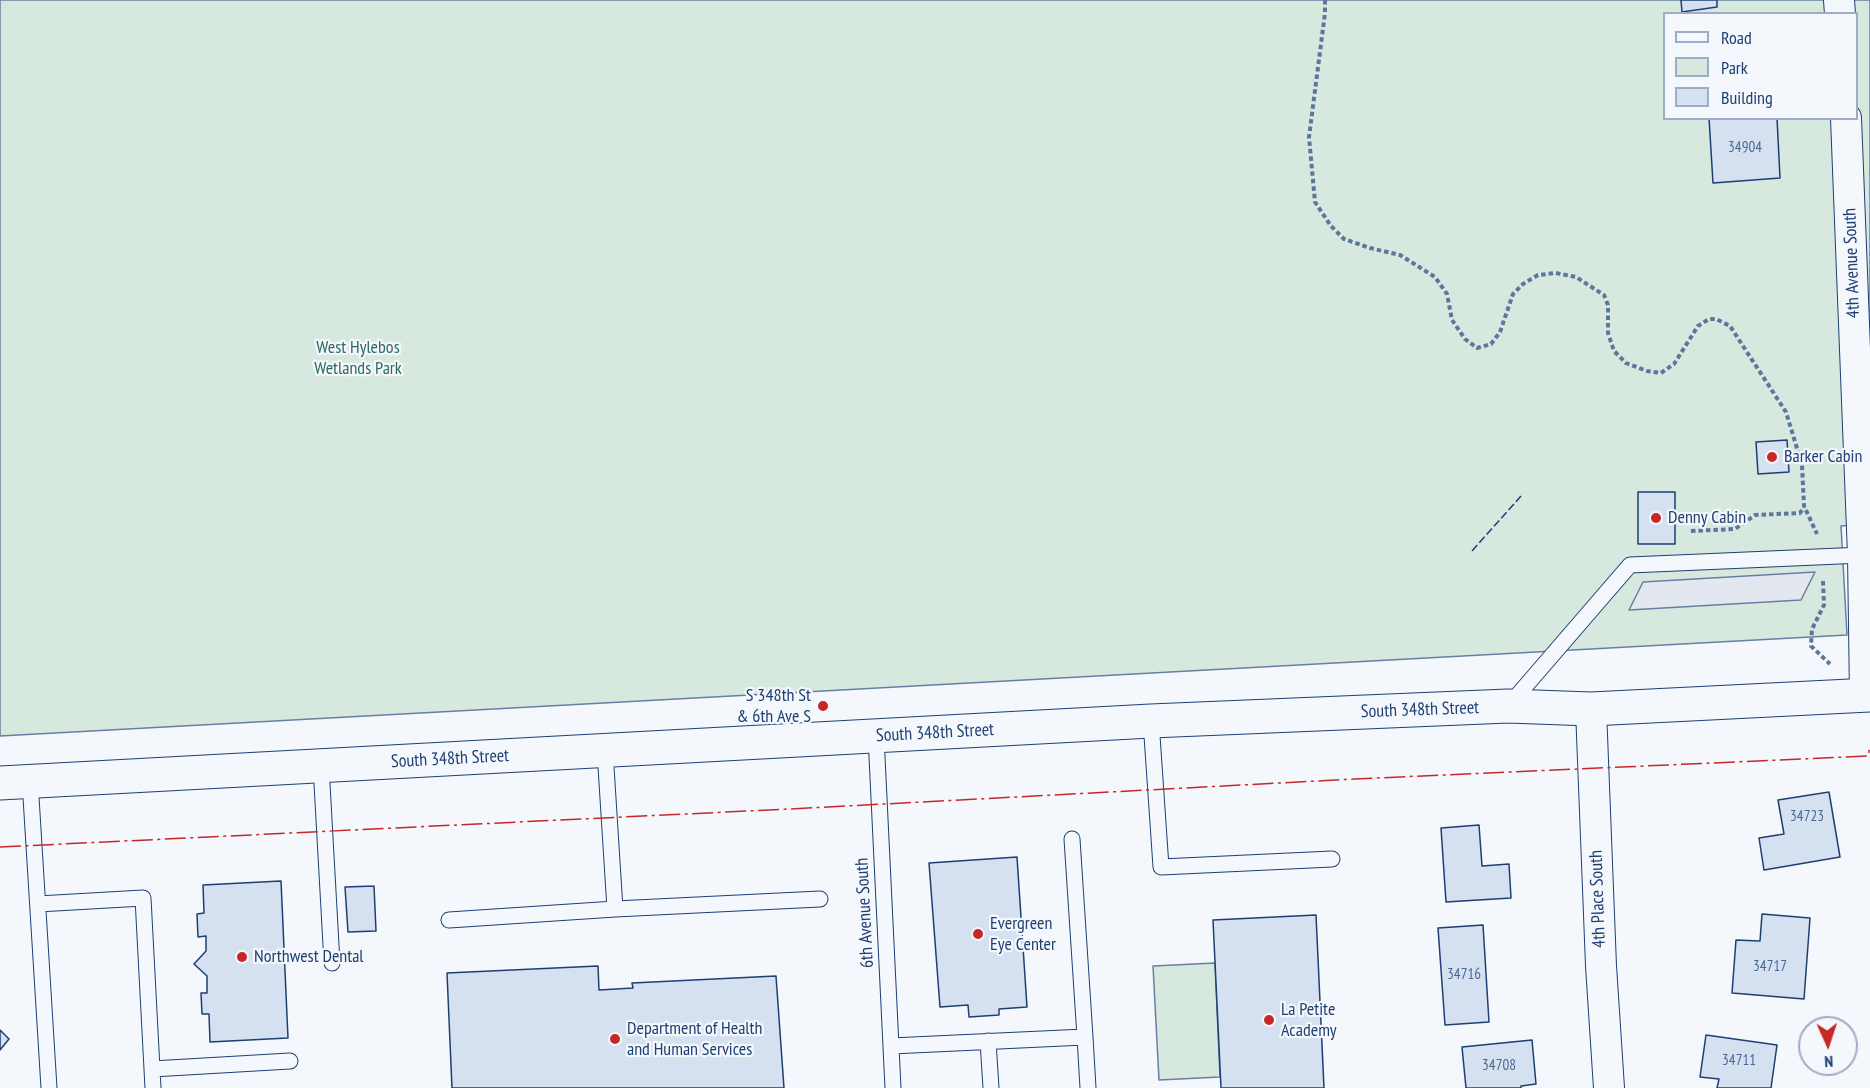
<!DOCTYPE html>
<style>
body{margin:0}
#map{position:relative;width:1870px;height:1088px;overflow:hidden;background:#f4f7fb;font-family:"PT Sans Narrow",sans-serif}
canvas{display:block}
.legend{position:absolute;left:1663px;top:12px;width:195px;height:108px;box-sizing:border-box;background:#f4f7fb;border:2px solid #9eadc5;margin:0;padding:8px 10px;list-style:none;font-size:18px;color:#1d3f73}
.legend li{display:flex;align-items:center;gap:12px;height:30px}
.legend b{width:30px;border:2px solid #9eadc5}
.north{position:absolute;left:1798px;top:1016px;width:60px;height:60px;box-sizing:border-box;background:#f4f7fb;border:2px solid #9eadc5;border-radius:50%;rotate:177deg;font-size:16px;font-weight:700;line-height:24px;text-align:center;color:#1d3f73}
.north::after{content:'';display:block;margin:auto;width:21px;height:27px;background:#c62828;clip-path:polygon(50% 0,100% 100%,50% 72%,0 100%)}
</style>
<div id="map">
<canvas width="1870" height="1088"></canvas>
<ul class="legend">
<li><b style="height:8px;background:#f4f7fb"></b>Road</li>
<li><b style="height:16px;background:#d7e8df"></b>Park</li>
<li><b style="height:16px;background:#d5e0f0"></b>Building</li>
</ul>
<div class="north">N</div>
</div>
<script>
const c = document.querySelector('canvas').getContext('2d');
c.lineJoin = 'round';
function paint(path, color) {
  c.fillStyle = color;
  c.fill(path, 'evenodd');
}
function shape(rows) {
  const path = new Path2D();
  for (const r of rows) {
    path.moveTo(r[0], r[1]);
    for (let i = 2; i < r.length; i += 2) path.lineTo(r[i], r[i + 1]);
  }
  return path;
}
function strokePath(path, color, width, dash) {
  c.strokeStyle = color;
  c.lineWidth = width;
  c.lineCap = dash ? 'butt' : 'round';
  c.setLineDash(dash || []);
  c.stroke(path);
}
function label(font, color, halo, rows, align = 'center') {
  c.font = font + ' "PT Sans Narrow",sans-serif';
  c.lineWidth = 4.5;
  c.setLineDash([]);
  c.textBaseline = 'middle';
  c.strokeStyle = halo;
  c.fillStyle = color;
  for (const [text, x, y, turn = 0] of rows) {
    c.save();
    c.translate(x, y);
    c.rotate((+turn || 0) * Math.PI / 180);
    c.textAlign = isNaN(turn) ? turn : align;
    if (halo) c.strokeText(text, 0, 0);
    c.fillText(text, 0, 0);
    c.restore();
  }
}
const green = shape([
 [0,0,1870,0,1870,524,1841,526,1847,635,0,736,0,0],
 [1664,14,1856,14,1856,118,1664,118,1664,14],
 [1215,963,1220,1077,1159,1080,1153,966,1215,963]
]);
paint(green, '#d7e8df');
strokePath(green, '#687fa3', 1.5);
const parking = shape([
 [1815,572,1801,600,1629,610,1643,582,1815,572]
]);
paint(parking, '#e3e8f0');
strokePath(parking, '#687fa3', 1.5);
const building = shape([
 [1681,0,1717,0,1717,7,1682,12,1681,0],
 [1709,118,1777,118,1780,178,1713,183,1709,118],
 [1787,440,1789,472,1758,474,1756,442,1787,440],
 [1638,492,1675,492,1675,544,1638,544,1638,492],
 [1829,792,1840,857,1764,870,1759,838,1784,834,1778,800,1829,792],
 [1479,825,1482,866,1509,864,1511,898,1446,902,1441,828,1479,825],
 [1017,857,1027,1007,999,1009,999,1015,969,1017,968,1005,940,1007,929,863,1017,857],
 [281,881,288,1038,210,1042,209,1014,202,1014,201,993,207,993,207,976,194,964,206,951,206,936,198,937,197,914,204,913,203,885,281,881],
 [374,886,376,931,348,932,345,887,374,886],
 [1762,914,1810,918,1804,999,1732,993,1736,940,1760,941,1762,914],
 [1316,915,1324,1088,1221,1088,1213,920,1316,915],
 [1483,925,1489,1022,1445,1025,1438,928,1483,925],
 [598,966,599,990,633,988,632,983,776,976,784,1088,452,1088,447,973,598,966],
 [0,1030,9,1039,0,1050,0,1030],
 [1706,1035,1777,1045,1771,1088,1717,1088,1719,1079,1700,1077,1706,1035],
 [1532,1040,1536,1084,1521,1086,1521,1088,1466,1088,1462,1047,1532,1040]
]);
paint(building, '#d5e0f0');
strokePath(building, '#1d3f73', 1.5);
const lane = shape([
 [1510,704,1630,565,1863,555],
 [1151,721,1161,867,1332,859],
 [876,736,893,1088],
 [321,766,332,963],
 [30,781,49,1088],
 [38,904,143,898,153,1088],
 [615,909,820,899],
 [449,920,615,909,605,751],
 [1085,1037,1088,1088],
 [988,1041,991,1088],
 [891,1046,1085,1037,1072,839],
 [152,1069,290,1061]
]);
const street = shape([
 [1839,0,1840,14],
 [1846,118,1863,555,1865,696],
 [1591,709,1601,966,1609,1088]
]);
const primary = shape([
 [0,783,1151,721,1508,706,1591,709,1870,695]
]);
strokePath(lane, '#1d3f73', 17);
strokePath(street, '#1d3f73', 32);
strokePath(primary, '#1d3f73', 35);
strokePath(shape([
 [1325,0,1325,13,1309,137,1315,202,1331,226,1344,239,1370,248,1400,255,1435,277,1447,294,1452,320,1465,339,1477,348,1491,344,1500,332,1513,294,1523,284,1538,275,1556,273,1576,277,1604,295,1608,305,1608,333,1614,351,1626,363,1647,371,1661,373,1674,364,1698,326,1709,319,1716,319,1730,326,1786,412,1802,465,1804,506,1817,534],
 [1691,531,1735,529,1755,515,1800,513,1804,507],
 [1823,581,1824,605,1812,629,1811,646,1830,664]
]), '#5e769c', 4, [4.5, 3]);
strokePath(lane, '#f4f7fb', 15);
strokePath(street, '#f4f7fb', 30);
strokePath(primary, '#f4f7fb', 33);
strokePath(shape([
 [1472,551,1521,496]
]), '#1d3f73', 1.5, [8, 3]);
strokePath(shape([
 [0,847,789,809,1354,779,1868,756,1870,746]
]), '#c62828', 1.5, [21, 4.5, 3, 4.5]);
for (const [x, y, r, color] of [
 [1772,457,6,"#c62828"],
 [1656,518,6,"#c62828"],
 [823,706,6,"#c62828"],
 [978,934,6,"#c62828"],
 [242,957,6,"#c62828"],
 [1269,1020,6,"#c62828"],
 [615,1039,6,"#c62828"]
]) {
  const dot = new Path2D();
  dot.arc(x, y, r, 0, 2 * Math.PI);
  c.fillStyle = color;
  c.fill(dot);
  strokePath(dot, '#f4f7fb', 2);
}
label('15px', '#4b6792', null, [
 ["34904",1745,148],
 ["34723",1807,817],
 ["34717",1770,967],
 ["34716",1464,975],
 ["34711",1739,1061],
 ["34708",1499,1066]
]);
label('18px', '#1d3f73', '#f4f7fb', [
 ["4th Avenue South",1852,263,-92],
 ["South 348th Street",1420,710,-2],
 ["South 348th Street",935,733,-3],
 ["South 348th Street",450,759,-3],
 ["4th Place South",1598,899,-92],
 ["6th Avenue South",865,913,-93]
]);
label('18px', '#2c6c60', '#f4f7fb', [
 ["West Hylebos",358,348],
 ["Wetlands Park",358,369]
]);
label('18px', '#1d3f73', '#f4f7fb', [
 ["Barker Cabin",1784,457],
 ["Denny Cabin",1668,518],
 ["S 348th St",811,696,"right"],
 ["& 6th Ave S",811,717,"right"],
 ["Evergreen",990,924],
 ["Eye Center",990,945],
 ["Northwest Dental",254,957],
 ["La Petite",1281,1010],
 ["Academy",1281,1031],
 ["Department of Health",627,1029],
 ["and Human Services",627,1050]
], 'left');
</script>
